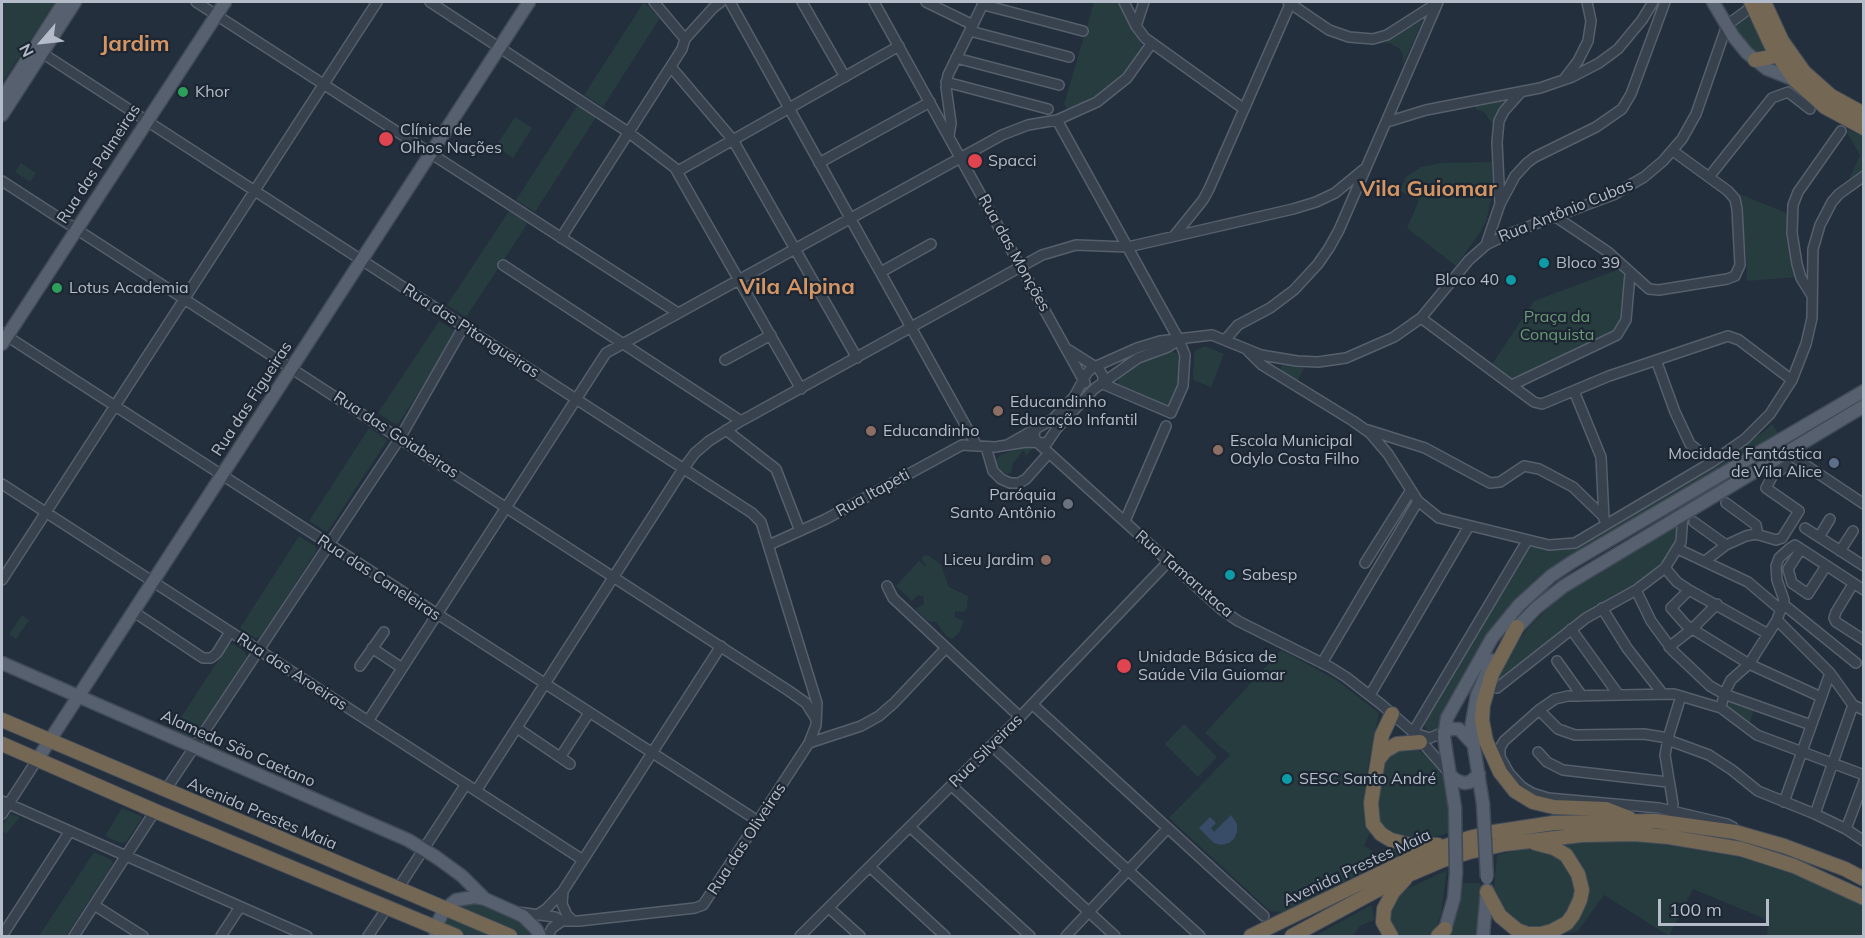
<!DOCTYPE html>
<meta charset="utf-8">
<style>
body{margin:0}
#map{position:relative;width:1865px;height:938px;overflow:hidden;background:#242f3e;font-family:Mulish,sans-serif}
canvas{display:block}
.frame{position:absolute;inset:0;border:3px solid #b4bcc9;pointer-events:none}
.north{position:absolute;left:12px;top:12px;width:60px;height:60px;-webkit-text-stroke:4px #1d2633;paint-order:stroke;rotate:242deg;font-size:16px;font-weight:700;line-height:24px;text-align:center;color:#b4bcc9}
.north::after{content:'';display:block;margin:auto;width:21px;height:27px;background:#b4bcc9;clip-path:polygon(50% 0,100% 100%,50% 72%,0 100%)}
.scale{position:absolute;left:1658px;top:899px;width:111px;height:27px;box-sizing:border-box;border:3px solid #b4bcc9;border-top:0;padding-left:8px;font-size:18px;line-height:21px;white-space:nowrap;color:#b4bcc9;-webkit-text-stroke:4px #1d2633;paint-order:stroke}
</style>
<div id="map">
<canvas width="1865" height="938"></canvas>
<div class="frame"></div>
<div class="north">N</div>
<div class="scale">100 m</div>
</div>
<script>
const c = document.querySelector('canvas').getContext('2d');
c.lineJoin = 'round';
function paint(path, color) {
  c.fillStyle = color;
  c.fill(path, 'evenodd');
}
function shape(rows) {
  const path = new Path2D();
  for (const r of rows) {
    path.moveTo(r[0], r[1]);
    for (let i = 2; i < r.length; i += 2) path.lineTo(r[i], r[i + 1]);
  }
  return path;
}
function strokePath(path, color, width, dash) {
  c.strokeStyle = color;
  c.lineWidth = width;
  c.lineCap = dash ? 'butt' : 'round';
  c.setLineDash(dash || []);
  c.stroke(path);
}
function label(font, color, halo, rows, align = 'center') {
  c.font = font + ' Mulish,sans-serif';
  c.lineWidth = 4.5;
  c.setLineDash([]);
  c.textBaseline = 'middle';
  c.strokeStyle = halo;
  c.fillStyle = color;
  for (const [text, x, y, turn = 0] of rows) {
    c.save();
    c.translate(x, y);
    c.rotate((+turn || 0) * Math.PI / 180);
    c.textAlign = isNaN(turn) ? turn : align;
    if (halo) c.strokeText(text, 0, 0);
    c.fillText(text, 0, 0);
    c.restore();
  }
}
paint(shape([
 [2,2,55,2,2,83],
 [644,2,660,18,603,107,584,95],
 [1094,2,1120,2,1143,48,1129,69,1117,82,1101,95,1069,112,1064,104],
 [1745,17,1751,19,1768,54,1758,54,1751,50,1734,29,1735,24],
 [1421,21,1422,22,1403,65,1403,55,1399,48,1389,43,1383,44],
 [1501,101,1503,103,1492,124,1485,113,1476,109,1475,106],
 [577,106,596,117,535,212,516,200],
 [515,117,532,128,513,158,496,146],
 [1845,129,1863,136,1863,170,1849,179,1860,155],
 [1492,162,1493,190,1486,222,1481,231,1456,266,1407,228,1419,200,1400,191,1406,177,1421,167,1440,163],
 [21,163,36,173,30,182,15,172],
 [1732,191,1789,214,1797,277,1747,281,1746,255,1741,207],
 [509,211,526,222,526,226,466,317,447,305],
 [1619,269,1626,278,1623,319,1616,331,1514,381,1491,366,1534,301],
 [439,321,455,331,455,335,399,423,395,424,378,413],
 [1205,346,1224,354,1211,387,1193,380,1194,354,1196,350],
 [1173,351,1180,356,1180,377,1177,390,1169,405,1166,406,1117,384,1120,376,1139,362],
 [1284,364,1305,366,1297,382,1281,371,1281,366],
 [1772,424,1779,434,1553,569,1525,591,1493,626,1479,647,1445,710,1439,729,1433,733,1426,729,1424,724,1526,549,1533,546,1573,549,1587,542,1715,464,1762,433],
 [369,428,386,439,386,442,328,531,325,531,309,521],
 [1031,444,1033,448,1026,456,1024,450,1013,463,1011,473,1005,474,997,469,996,460,1000,455],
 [1677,527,1675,545,1668,557,1648,576,1579,616,1493,685,1501,665,1528,628,1567,590],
 [299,536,315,546,317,550,260,638,255,638,240,628],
 [928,555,941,565,949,587,968,596,967,609,963,612,955,611,955,617,964,621,959,633,952,639,946,636,936,622,928,621,915,609,924,604,923,596,918,595,912,601,896,586,919,561,926,567,926,564,922,560,923,556],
 [22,615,29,620,16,639,9,634],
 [233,644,245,652,247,656,196,736,191,737,173,730,228,645],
 [1281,650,1335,679,1379,713,1368,766,1365,791,1364,819,1370,833,1364,846,1378,854,1392,849,1404,852,1282,912,1270,911,1169,818,1230,755,1205,733],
 [1731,700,1755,707,1749,725,1730,709,1728,704],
 [1184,724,1217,757,1198,777,1165,744],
 [1415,748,1429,757,1446,781,1449,833,1429,838,1395,834,1382,825,1378,816,1377,807,1384,764,1391,752],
 [122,808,141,816,142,818,126,842,121,843,105,836],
 [10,814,20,817,6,834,2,831,2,826],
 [1600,840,1646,841,1738,857,1788,870,1863,903,1863,936,1767,936,1768,925,1763,918,1693,889,1669,936,1604,895,1578,931,1563,934,1577,921,1582,912,1586,893,1551,844],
 [1526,848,1538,848,1551,852,1562,859,1575,881,1575,895,1571,907,1563,918,1552,926,1539,930,1526,929,1513,923,1496,903,1494,889,1497,855],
 [94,852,112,860,113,864,66,936,39,936],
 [1447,870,1441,915,1435,930,1426,936,1403,936,1396,933,1389,920,1390,905,1407,889],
 [1462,883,1480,883,1480,908,1477,936,1448,936],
 [466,903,484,904,520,920,536,936,522,936,455,909],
 [1371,905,1373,910,1374,920,1360,926,1352,936,1315,936],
 [447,917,494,936,468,936,444,926]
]), '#263c3f');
paint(shape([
 [1231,815,1237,824,1237,832,1234,839,1229,843,1221,845,1214,843,1199,828,1210,817,1216,823,1211,828,1214,832]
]), '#394c67');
const minor = shape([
 [196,2,678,313],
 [430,2,628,132,675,168,801,389],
 [654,2,685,39],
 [730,2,977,446],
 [802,2,845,77],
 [874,2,1085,383],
 [926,2,973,25],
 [982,2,988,6,1083,31],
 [1124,2,1136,26,1145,38,1244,109],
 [1288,2,1329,30,1349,37,1373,39,1387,35,1437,3],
 [1136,26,1144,2],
 [970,31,1069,57],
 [42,53,576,399,752,513,761,522,817,703,816,725,809,743,703,905,695,908,579,921,562,921,555,917,517,912],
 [956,58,1059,85],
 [671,67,733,140,857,358],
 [1565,78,1578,61,1588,41,1591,21,1587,2],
 [946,82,1048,109],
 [1057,120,1179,340,1185,355,1183,386,1171,413,1103,384],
 [1387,122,1426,110,1540,88,1572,77,1599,63,1618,49,1642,20,1653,2],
 [949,136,951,123,946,87,948,75,984,2],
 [819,163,930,102],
 [678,171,899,46],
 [1709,177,1772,98,1788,92,1810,109],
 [2,181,789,691,806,703,816,719],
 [1500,204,1515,176,1527,163,1535,157,1596,127,1622,109,1631,94,1665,2],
 [1556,217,1608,252,1649,289,1659,290,1727,279,1735,276,1740,265,1737,209,1735,199,1728,191,1673,151],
 [1174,236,1203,200,1209,189,1291,2],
 [561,238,682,49,685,39,713,8,721,2],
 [1486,245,1500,204,1497,142,1499,121,1504,111,1521,92],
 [503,265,741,421],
 [881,272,931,244],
 [1811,294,1801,278,1797,264,1792,233,1793,205,1798,192,1841,131],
 [1421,318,1534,402,1542,404,1609,376,1728,336,1739,340,1792,380],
 [2,333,758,821],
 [1225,340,1238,325,1270,308,1294,290,1318,264,1329,248,1339,230,1438,2],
 [1069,350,1099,369,1103,376,1103,384],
 [1248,351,1262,365,1353,421,1370,433,1388,454,1418,501,1439,518,1549,545,1575,543,1712,462,1745,439,1770,414,1792,380,1806,344,1812,318,1813,249,1820,225,1832,202,1839,194,1864,176],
 [725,360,771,335],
 [1656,360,1675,412,1690,444,1712,462],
 [1512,385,1617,335,1626,320,1630,274],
 [1574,391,1601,457,1604,519],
 [726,430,776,469,800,531],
 [1035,430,1034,437,1038,443,1221,609,1238,621,1330,667,1346,677,1382,705,1414,733,1450,774],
 [1368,430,1425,448,1490,483,1500,482,1524,466,1539,469,1573,487,1604,517],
 [1009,444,1053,419,1074,397,1087,373,1092,368,1137,348,1160,341,1212,335,1261,355,1297,361,1318,362,1346,358,1394,337,1421,318,1469,260,1486,245,1506,235,1613,195,1644,177,1663,161,1682,139,1696,114,1727,25,1757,3],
 [986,447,993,471,1001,479,1010,483,1019,483,1026,479,1049,453],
 [1786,452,1864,504],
 [2,484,583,860],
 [1726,503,1756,525,1758,535],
 [1125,521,1166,426],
 [1694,522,1726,545],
 [1805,528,1864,566],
 [1819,537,1830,519],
 [769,545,826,519,962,445,995,447,1026,442,1047,443,1057,428,1094,389,1138,358,1168,347,1179,340],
 [1678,549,1748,582,1781,610],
 [1801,549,1788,569,1792,583,1808,594,1826,566],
 [1840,551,1853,531],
 [1705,561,1726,545,1746,536,1756,534,1776,540,1782,538,1799,511,1766,488,1773,475,1788,465],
 [1365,563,1411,490],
 [1665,568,1677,582,1689,590,1768,634],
 [2,580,377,2],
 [1853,584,1836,612,1834,618,1836,622,1864,640],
 [887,586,893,598,1020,717],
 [1636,590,1651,621,1673,651,1710,686,1724,694,1811,725],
 [1689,590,1671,608,1686,625,1749,664,1821,697],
 [1783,604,1856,663],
 [1602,608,1627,648,1662,693],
 [134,612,203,658,211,658,217,653,230,632],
 [1777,620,1830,673,1853,705,1864,710],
 [1571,629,1618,694],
 [1669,647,1692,629,1717,604],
 [372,648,402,668],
 [1557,661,1582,696],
 [1322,663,1418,501],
 [360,666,384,632],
 [1497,688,1586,618,1636,590,1665,568,1681,542,1683,514],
 [1370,695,1469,526],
 [1032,704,1264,916],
 [1721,708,1724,694,1731,680,1749,664,1777,620,1784,600,1777,580,1776,566,1779,558,1789,549,1795,545,1864,590],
 [1539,710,1558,729,1575,735,1644,734,1668,738],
 [368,721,606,353,1002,135,1028,125,1057,120,1097,102,1127,78,1152,43],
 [517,728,570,764],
 [1413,732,1527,541],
 [1414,733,1430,738,1444,732],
 [1668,740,1709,755,1732,770,1758,791,1815,814,1846,829,1864,841],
 [809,743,861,726,879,716,894,703,946,648],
 [992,746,1200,936],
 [1538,752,1547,762,1563,770,1668,782],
 [561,756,589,713],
 [952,786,1115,936],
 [165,791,400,438,464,326],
 [476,791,683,469,695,453,709,441,741,421,1042,255,1076,245,1128,247,1293,209,1316,202,1335,193,1363,170],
 [2,801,307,936],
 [1784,802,1830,673],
 [2,814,37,760],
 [1815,814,1853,705],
 [1670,817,1673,804,1665,755,1668,738,1681,696],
 [910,827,1030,936],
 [1846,829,1864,781],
 [1735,831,1733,827,1727,824,1659,808,1548,798,1532,793,1522,787,1509,773,1500,757,1500,748,1504,741,1539,710,1555,699,1568,696,1674,694,1721,708,1757,735,1864,775],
 [870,867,945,936],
 [397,890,466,784],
 [563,891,562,904,567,915,573,921],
 [94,905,143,936],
 [829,908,860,936],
 [537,915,546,909,563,891,721,646],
 [2,936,70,831],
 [74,936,155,811],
 [221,936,240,907],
 [368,936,387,908],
 [548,936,552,928,562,921],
 [800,936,1020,717,1169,561],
 [1066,936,1168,828]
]);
const major = shape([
 [1713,2,1733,36,1747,53,1767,69,1795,80],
 [2,99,64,2],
 [2,115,75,2],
 [2,344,225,2],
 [1511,634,1536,608,1564,586,1864,406],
 [2,663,408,840,436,857,462,876,485,899],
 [1444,732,1451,729,1459,729,1472,743],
 [37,760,529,2],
 [1451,776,1456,780,1464,783,1470,782,1479,774],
 [1483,804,1471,728,1477,695,1492,660],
 [1455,808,1444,737,1447,718,1492,638,1519,605,1551,576,1572,562,1864,391],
 [436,936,435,928,444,910,456,900,475,897,485,899,523,916,536,929,540,936],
 [1443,936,1454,898,1456,873],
 [1483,936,1487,890]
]);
const highway = shape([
 [1751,2,1771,45,1795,80,1825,107,1864,128],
 [1764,2,1782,41,1804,72,1831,96,1864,114],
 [1755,60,1771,57,1780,46],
 [1517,627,1492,674,1483,705,1482,720,1486,741,1500,772,1515,791,1533,802,1554,807,1606,809,1629,818],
 [1392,714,1382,735,1380,747,1371,803,1373,824,1381,834,1391,840,1407,844,1438,845],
 [2,720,510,936],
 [2,744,155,811,456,936],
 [1378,760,1385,751,1397,744,1420,742],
 [1487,892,1500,916,1517,930,1528,934,1541,934,1552,931,1567,923,1573,915,1580,900,1582,890,1578,874,1566,855,1554,848,1535,843],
 [1251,936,1414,857,1469,838,1494,832,1553,823,1656,821,1735,832,1784,846,1845,869,1864,879],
 [1292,936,1394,881,1443,860,1469,852,1505,844,1582,835,1634,834,1669,837,1741,849,1794,866,1864,898],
 [1391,936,1383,922,1384,909,1393,892,1405,879],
 [1438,936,1445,929]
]);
strokePath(minor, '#565f6c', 12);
strokePath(major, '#414a57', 15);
strokePath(highway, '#434c59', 16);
strokePath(minor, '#38414e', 9);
strokePath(major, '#56606e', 12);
strokePath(highway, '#746855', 14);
const majorBridge = shape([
 [1483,804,1487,878],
 [1455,808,1456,873]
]);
strokePath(majorBridge, '#414a57', 15, []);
strokePath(majorBridge, '#56606e', 12);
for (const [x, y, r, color] of [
 [183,92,6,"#2e9e5b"],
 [386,139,8,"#e0444e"],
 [975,161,8,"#e0444e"],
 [1544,263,6,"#0f9aa8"],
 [1511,280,6,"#0f9aa8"],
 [57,288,6,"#2e9e5b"],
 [998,411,6,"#8d6e63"],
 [871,431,6,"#8d6e63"],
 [1218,450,6,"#8d6e63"],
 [1834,463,6,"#5c6f8a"],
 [1068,504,6,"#6b7280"],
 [1046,560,6,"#8d6e63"],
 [1230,575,6,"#0f9aa8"],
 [1124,666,8,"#e0444e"],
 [1287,779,6,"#0f9aa8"]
]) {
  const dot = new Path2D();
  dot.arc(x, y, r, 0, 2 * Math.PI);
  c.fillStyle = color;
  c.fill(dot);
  strokePath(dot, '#1d2633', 2);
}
label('16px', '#b4bcc9', '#1d2633', [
 ["Khor",195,92],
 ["Clínica de",400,130],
 ["Olhos Nações",400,148],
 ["Spacci",988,161],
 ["Bloco 39",1556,263],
 ["Bloco 40",1499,280,"right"],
 ["Lotus Academia",69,288],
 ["Educandinho",1010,402],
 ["Educação Infantil",1010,420],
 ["Educandinho",883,431],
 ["Escola Municipal",1230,441],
 ["Odylo Costa Filho",1230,459],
 ["Mocidade Fantástica",1822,454,"right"],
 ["de Vila Alice",1822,472,"right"],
 ["Paróquia",1056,495,"right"],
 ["Santo Antônio",1056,513,"right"],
 ["Liceu Jardim",1034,560,"right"],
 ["Sabesp",1242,575],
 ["Unidade Básica de",1138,657],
 ["Saúde Vila Guiomar",1138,675],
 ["SESC Santo André",1299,779]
], 'left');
label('16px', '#b4bcc9', '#1d2633', [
 ["Rua das Palmeiras",99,164,-57],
 ["Rua Antônio Cubas",1566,211,-22],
 ["Rua das Monções",1014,253,61],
 ["Rua das Pitangueiras",471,331,33],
 ["Rua das Figueiras",252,399,-57],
 ["Rua das Goiabeiras",396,435,33],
 ["Rua Itapeti",873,493,-29],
 ["Rua Tamarutaca",1184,574,41],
 ["Rua das Caneleiras",379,578,33],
 ["Rua das Aroeiras",292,672,33],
 ["Alameda São Caetano",238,749,24],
 ["Rua Silveiras",986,751,-45],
 ["Avenida Prestes Maia",262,814,23],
 ["Rua das Oliveiras",747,839,-57],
 ["Avenida Prestes Maia",1357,868,-25]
]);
label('16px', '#6b9a76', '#1d2633', [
 ["Praça da",1557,317],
 ["Conquista",1557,335]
]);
label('bold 22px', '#d59563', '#1d2633', [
 ["Jardim",135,44],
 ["Vila Guiomar",1428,189],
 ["Vila Alpina",797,287]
]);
</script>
